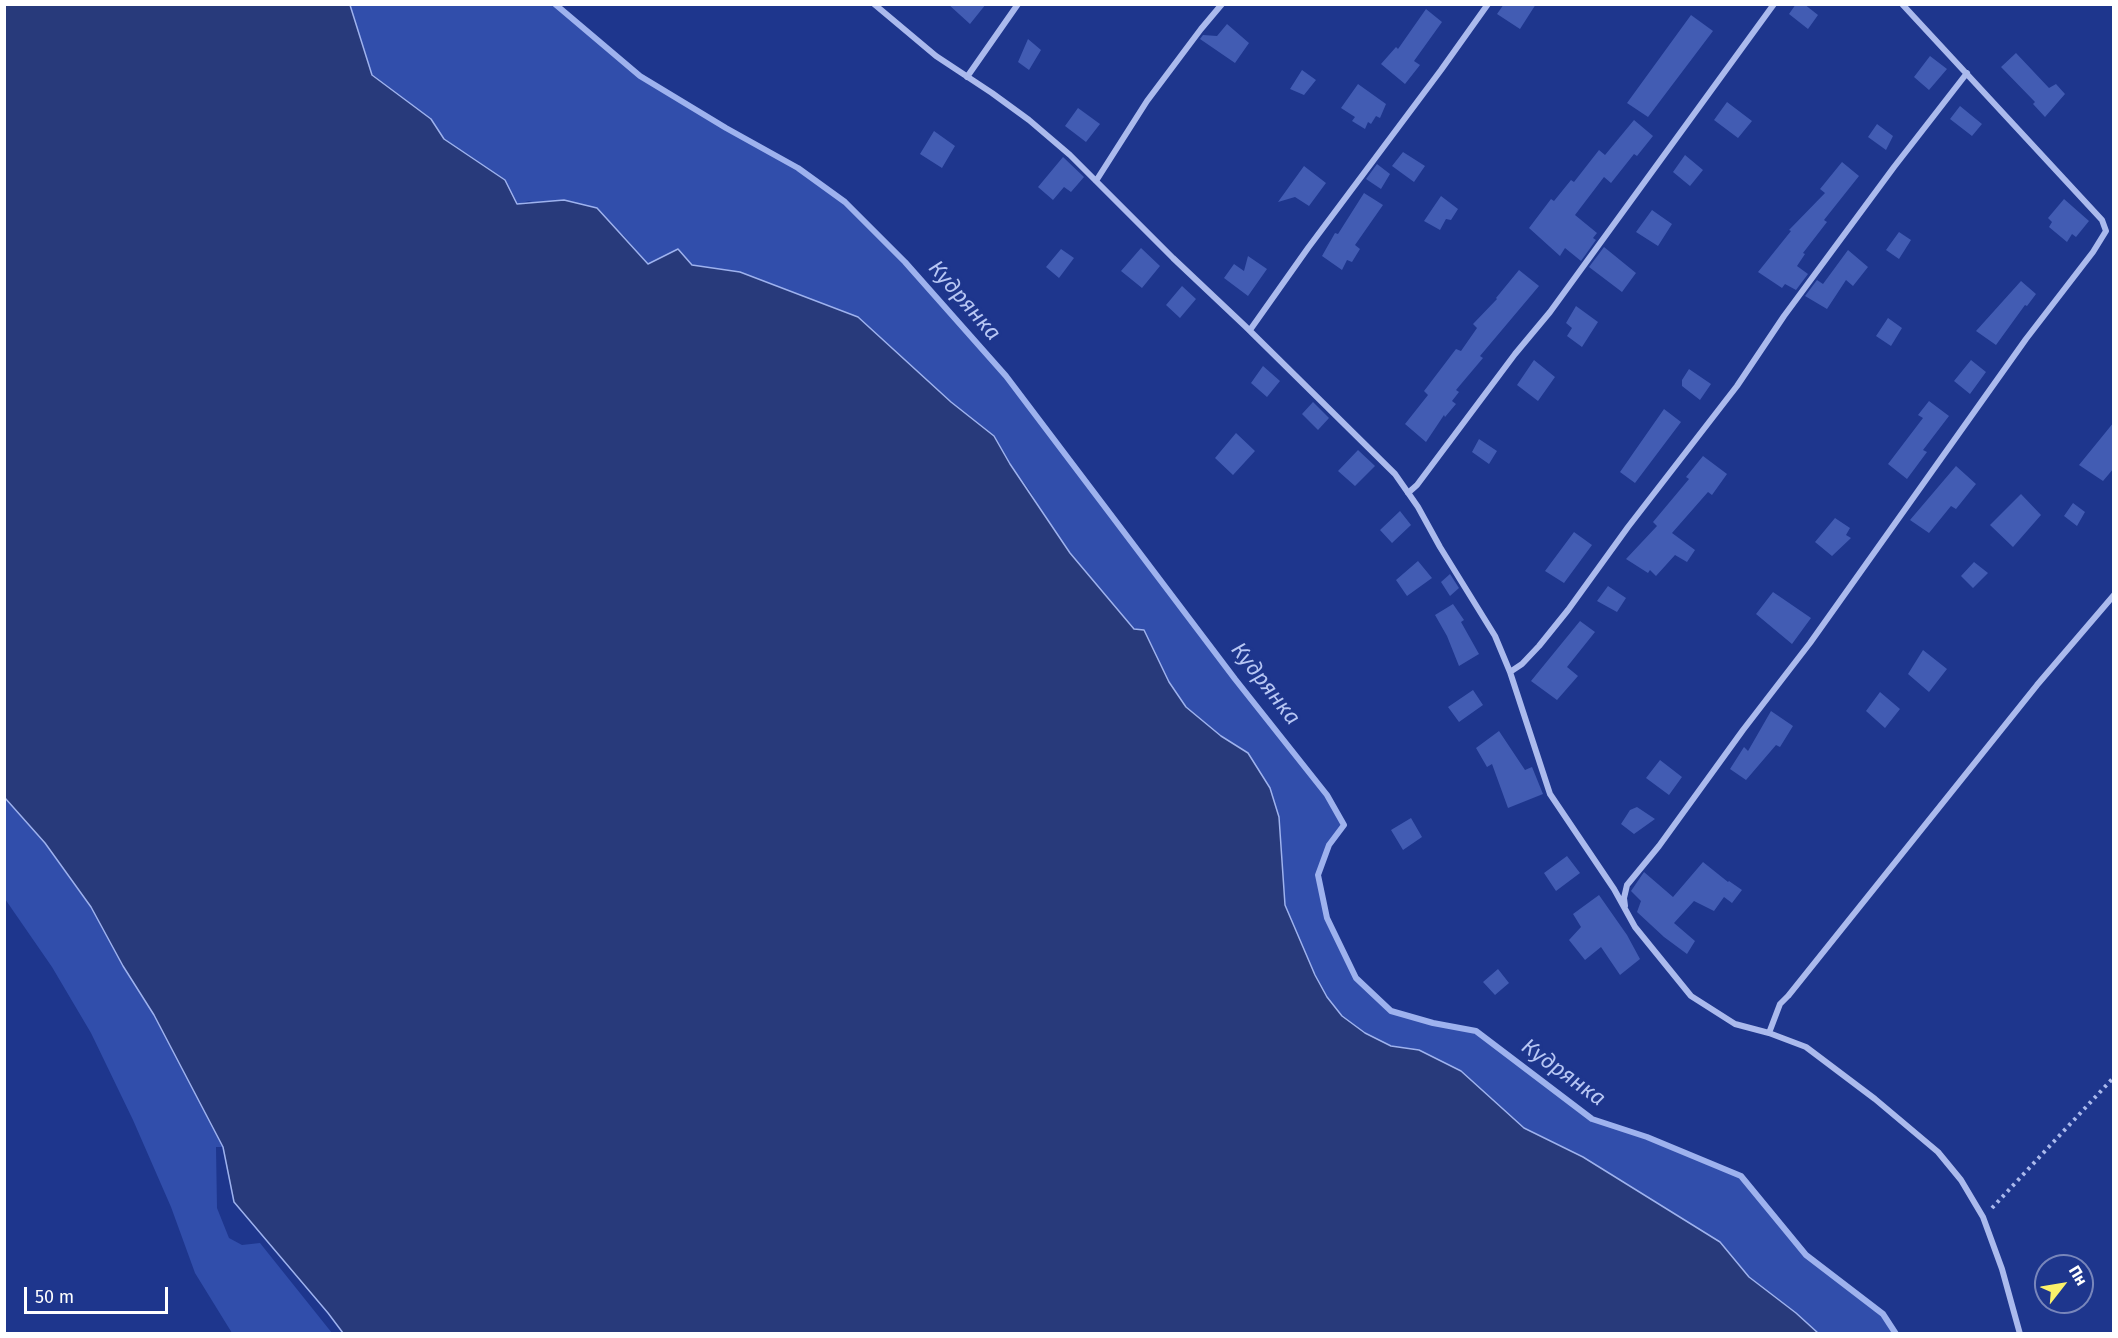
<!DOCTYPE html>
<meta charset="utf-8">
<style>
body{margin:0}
#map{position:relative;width:2118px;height:1338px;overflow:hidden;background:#1e368d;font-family:"Fira Sans",sans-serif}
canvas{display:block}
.frame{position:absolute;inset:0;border:6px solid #fff;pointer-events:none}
.north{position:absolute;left:2034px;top:1254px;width:60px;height:60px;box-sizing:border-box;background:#1e368d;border:2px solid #7886bb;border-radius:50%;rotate:59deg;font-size:16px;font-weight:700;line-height:24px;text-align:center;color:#fff}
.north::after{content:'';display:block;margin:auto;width:21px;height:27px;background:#fcf16a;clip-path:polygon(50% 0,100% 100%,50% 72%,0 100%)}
.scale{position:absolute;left:24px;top:1287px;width:144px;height:27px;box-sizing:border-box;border:3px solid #fff;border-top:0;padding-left:8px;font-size:18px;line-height:21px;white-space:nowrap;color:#fff;-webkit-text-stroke:4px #1e368d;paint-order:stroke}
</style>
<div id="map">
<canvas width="2118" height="1338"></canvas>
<div class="frame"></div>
<div class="north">Пн</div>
<div class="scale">50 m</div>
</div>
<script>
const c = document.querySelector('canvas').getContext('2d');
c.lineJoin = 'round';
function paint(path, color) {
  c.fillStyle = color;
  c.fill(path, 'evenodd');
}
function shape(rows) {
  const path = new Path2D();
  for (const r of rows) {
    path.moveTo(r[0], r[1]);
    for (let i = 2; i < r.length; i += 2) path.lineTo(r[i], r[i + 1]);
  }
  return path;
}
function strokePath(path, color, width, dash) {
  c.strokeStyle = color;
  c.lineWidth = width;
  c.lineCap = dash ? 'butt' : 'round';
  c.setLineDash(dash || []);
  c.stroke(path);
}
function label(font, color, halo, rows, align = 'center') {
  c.font = font + ' "Fira Sans",sans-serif';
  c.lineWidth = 6;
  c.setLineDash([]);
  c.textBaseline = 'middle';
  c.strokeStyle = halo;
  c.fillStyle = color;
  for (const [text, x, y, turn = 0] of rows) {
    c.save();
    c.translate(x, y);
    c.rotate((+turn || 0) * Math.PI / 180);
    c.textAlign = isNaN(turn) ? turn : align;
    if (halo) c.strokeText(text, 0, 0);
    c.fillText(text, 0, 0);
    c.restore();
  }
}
paint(shape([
 [350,5,555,5,640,76,726,128,798,168,845,202,905,262,1006,376,1235,679,1327,795,1344,825,1329,845,1318,875,1327,918,1356,978,1391,1011,1433,1023,1476,1031,1592,1119,1647,1137,1741,1176,1806,1255,1883,1314,1896,1333,1818,1333,1796,1313,1749,1277,1720,1242,1584,1157,1524,1128,1495,1103,1419,1050,1391,1046,1365,1033,1342,1016,1327,997,1315,975,1285,905,1279,817,1270,788,1248,753,1221,736,1186,707,1169,682,1144,630,1134,629,1087,576,1046,520,1030,491,1010,464,960,410,858,317,740,272,692,265,648,264,623,235,529,201,517,204,505,180,444,139,431,119,372,74],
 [4,798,45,843,91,907,123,966,154,1015,223,1147,216,1147,217,1208,229,1238,242,1245,260,1243,332,1333,232,1333,195,1273,171,1207,133,1120,91,1033,52,967,5,899]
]), '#314eab');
const water = shape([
 [4,5,350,5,372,75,431,119,444,139,505,180,517,204,564,200,597,208,648,264,678,249,692,265,740,272,858,317,951,402,994,436,1010,464,1070,553,1134,629,1144,630,1169,682,1186,707,1221,736,1248,753,1270,788,1279,817,1285,905,1315,975,1327,997,1342,1016,1365,1033,1391,1046,1419,1050,1461,1071,1524,1128,1583,1157,1720,1242,1749,1277,1796,1313,1818,1333,343,1333,328,1313,234,1202,223,1147,154,1015,123,966,91,907,45,843,5,798,4,5]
]);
paint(water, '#283a7b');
strokePath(water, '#9eb2ee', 1.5);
strokePath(shape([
 [555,4,640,76,726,128,798,168,845,202,905,262,1006,376,1235,679,1327,795,1344,825,1329,845,1318,875,1327,918,1356,978,1391,1011,1433,1023,1476,1031,1592,1119,1647,1137,1741,1176,1806,1255,1883,1314,1896,1334]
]), '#9eb2ee', 6);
paint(shape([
 [948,4,986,4,970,24],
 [1504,4,1536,4,1520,29,1497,14],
 [1796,4,1804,4,1818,15,1808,29,1789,14],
 [1426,9,1442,22,1414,61,1420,65,1405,84,1381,64,1396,47,1398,49],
 [1691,15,1713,31,1648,117,1627,103],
 [1227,24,1249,43,1235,63,1200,39,1203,35,1217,36],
 [1028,39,1041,50,1029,70,1018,62],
 [2016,53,2049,88,2056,84,2065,94,2045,117,2033,104,2035,102,2001,67],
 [1930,56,1947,69,1929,90,1914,77],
 [1302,70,1316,80,1304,95,1290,89],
 [1358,84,1386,104,1380,118,1376,116,1371,124,1368,122,1365,129,1352,121,1355,117,1341,108],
 [1727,102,1752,121,1738,138,1714,120],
 [1960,106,1982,124,1972,136,1950,119],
 [1078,108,1100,124,1086,142,1065,126],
 [1634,120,1653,136,1637,156,1634,154,1611,183,1604,177,1575,215,1597,233,1593,238,1596,240,1581,261,1565,248,1560,256,1529,228,1551,199,1554,201,1571,180,1574,182,1599,150,1605,155],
 [1877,124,1893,136,1886,150,1868,137],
 [934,131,955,146,942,168,920,154],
 [1403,152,1425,166,1414,182,1392,166],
 [1685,155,1703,170,1690,186,1673,172],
 [1063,157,1084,177,1071,192,1064,187,1053,200,1038,187],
 [1842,162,1859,176,1824,220,1827,222,1803,253,1805,254,1797,266,1808,274,1796,290,1785,284,1782,288,1758,272,1791,231,1789,230,1825,193,1820,189],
 [1377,164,1390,174,1381,189,1366,179],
 [1304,166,1326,183,1309,206,1295,197,1278,202],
 [1364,193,1383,205,1355,245,1360,249,1352,262,1347,260,1342,270,1322,256,1335,233,1338,234],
 [1441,196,1458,209,1451,220,1446,219,1440,230,1424,221],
 [2064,199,2089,221,2076,237,2072,234,2067,242,2049,227,2052,222,2048,218],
 [1652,210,1672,224,1658,246,1636,232],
 [1899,232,1911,240,1899,259,1886,250],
 [1604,247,1636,273,1622,292,1589,267],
 [1141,248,1160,266,1142,288,1121,271],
 [1061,249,1074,258,1059,278,1046,267],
 [1848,250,1868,267,1853,286,1846,280,1827,309,1805,296,1817,280,1823,284],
 [1248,256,1267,269,1248,296,1224,278,1234,264,1244,271],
 [1519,270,1539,286,1480,356,1483,358,1456,390,1459,392,1452,401,1456,404,1445,417,1444,415,1426,442,1405,424,1428,395,1424,391,1456,349,1461,351,1477,328,1473,324,1497,299,1496,298],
 [2021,281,2036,294,2027,306,2025,305,1996,345,1976,331],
 [1182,286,1196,299,1180,318,1166,305],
 [1576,306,1598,322,1582,347,1567,336,1572,328,1566,323],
 [1888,318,1902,328,1891,346,1876,336],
 [1534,360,1555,377,1538,401,1517,385],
 [1971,360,1986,372,1970,394,1954,381],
 [1263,366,1280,381,1267,397,1251,383],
 [1689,369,1711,384,1700,400,1682,386,1682,380],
 [1929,401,1949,416,1923,450,1927,452,1907,479,1888,464,1923,418,1918,415],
 [1313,402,1329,418,1318,430,1302,414],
 [1664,409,1681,422,1635,483,1620,472],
 [2114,422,2114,468,2103,481,2079,465],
 [1236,433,1255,451,1233,475,1215,458],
 [1479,439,1497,451,1489,464,1472,452],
 [1358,450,1375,466,1355,486,1338,471],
 [1703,456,1727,474,1712,495,1708,492,1672,533,1695,550,1687,562,1675,555,1656,576,1650,570,1648,573,1626,559,1657,526,1653,522,1689,479,1686,477],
 [1956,466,1976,484,1956,509,1951,506,1929,533,1910,520],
 [2021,494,2041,515,2013,547,1990,525],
 [2073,503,2085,512,2077,526,2064,516],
 [1400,511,1411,525,1392,543,1380,530],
 [1835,518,1850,528,1846,535,1851,538,1832,556,1815,542],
 [1574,532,1592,545,1564,583,1545,571],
 [1418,561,1432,578,1407,596,1396,580],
 [1974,562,1988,573,1973,588,1961,576],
 [1450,574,1459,588,1450,596,1441,582],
 [1608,586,1626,598,1617,612,1597,601],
 [1773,592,1811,618,1792,644,1756,614],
 [1453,604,1464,620,1461,622,1479,654,1459,666,1447,636,1435,615],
 [1580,621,1595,632,1567,667,1578,676,1557,700,1531,681],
 [1923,650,1947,669,1929,692,1908,674],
 [1473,690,1483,705,1459,722,1448,707],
 [1880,692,1900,709,1885,728,1866,711],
 [1771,711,1793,726,1780,747,1776,745,1746,780,1730,769,1744,747,1748,751],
 [1499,731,1525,770,1532,767,1543,794,1508,808,1492,764,1487,767,1476,748],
 [1660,760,1682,777,1669,795,1646,778],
 [1637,807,1655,819,1634,834,1621,824,1630,810],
 [1411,818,1422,837,1403,850,1391,830],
 [1567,856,1580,873,1556,891,1544,873],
 [1703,862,1728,882,1729,881,1742,890,1732,903,1724,897,1714,911,1694,901,1674,923,1695,941,1687,954,1664,937,1637,912,1641,901,1631,891,1644,872,1673,897],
 [1599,895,1627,935,1640,959,1620,975,1601,947,1585,960,1569,940,1581,927,1573,914],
 [1498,969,1509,983,1495,995,1483,982]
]), '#425cb3');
strokePath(shape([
 [1992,1208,2114,1077]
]), '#abbaed', 4, [3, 4.5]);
strokePath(shape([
 [874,4,936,56,992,93,1029,120,1070,155,1173,258,1245,326,1395,474,1418,507,1440,547,1495,636,1510,672,1550,794,1614,889,1635,927,1691,996,1735,1024,1769,1033,1806,1047,1875,1099,1938,1152,1961,1180,1983,1217,2002,1269,2020,1334],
 [967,77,1018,4],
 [1096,181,1147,101,1201,29,1222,4],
 [1250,330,1308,248,1441,70,1488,4],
 [1408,493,1417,485,1515,354,1550,312,1774,4],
 [1510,672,1522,664,1539,646,1568,610,1628,527,1737,386,1784,316,1894,167,1967,73],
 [1625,906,1624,898,1627,885,1659,846,1743,730,1810,643,2026,339,2093,252,2106,231,2102,220,1902,4],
 [1769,1033,1780,1004,1788,996,2037,685,2114,595]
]), '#abbaed', 6);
label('italic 22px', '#b7c6f4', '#1e368d', [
 ["Кудрянка",964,301,49],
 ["Кудрянка",1265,684,52],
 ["Кудрянка",1563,1073,36]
]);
</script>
